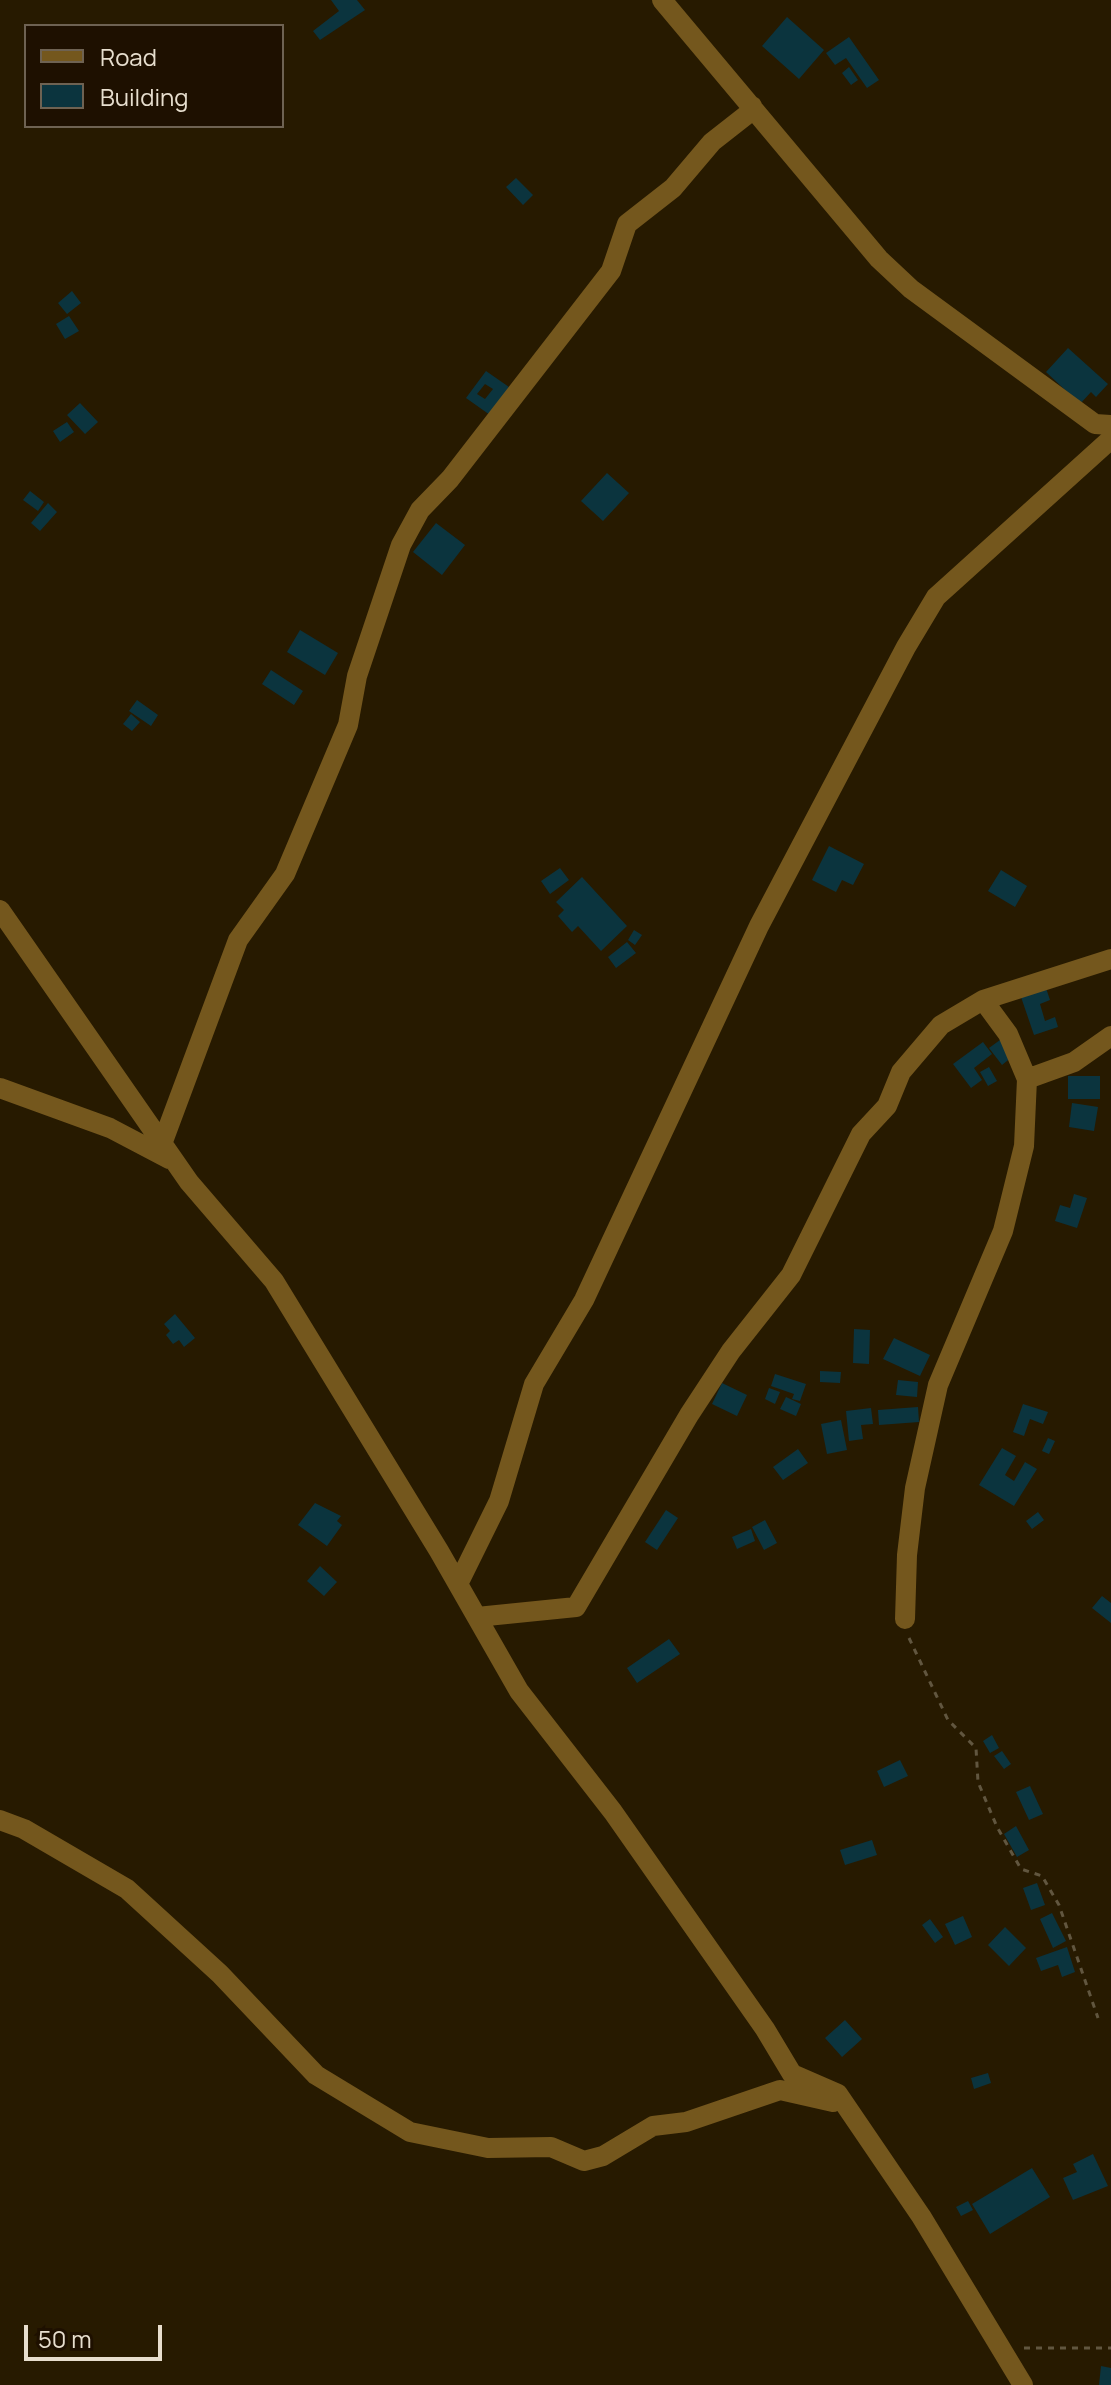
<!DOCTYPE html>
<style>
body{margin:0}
#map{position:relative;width:1111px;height:2385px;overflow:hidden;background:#271a00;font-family:Manrope,sans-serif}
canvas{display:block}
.legend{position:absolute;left:24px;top:24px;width:260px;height:104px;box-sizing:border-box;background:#1e1000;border:2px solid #6e6252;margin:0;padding:10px 14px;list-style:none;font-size:24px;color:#e7dece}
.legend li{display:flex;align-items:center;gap:16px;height:40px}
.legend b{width:40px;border:2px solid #6e6252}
.scale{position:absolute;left:24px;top:2325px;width:138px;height:36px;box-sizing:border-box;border:4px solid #e7dece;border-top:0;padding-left:10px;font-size:24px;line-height:28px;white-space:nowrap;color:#e7dece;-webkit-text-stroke:6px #1e1000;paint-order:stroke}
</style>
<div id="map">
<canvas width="1111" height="2385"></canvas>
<ul class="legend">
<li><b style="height:10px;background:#74571d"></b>Road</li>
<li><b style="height:22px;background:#0b343e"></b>Building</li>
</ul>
<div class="scale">50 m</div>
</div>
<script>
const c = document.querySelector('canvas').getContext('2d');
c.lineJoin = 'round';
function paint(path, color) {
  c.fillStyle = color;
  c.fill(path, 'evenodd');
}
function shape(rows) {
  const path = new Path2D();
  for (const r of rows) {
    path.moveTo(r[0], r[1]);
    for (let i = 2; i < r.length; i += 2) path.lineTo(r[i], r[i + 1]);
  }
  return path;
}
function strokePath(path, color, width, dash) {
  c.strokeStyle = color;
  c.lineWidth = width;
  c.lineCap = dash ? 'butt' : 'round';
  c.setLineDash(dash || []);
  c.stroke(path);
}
paint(shape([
 [331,0,357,0,365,10,320,40,313,31,339,11],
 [787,17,824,50,799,79,762,46],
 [849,37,879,80,867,88,846,58,835,65,826,53],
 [849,67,858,80,851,85,842,73],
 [516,178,533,195,523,205,506,187],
 [72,291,81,303,67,314,58,303],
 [69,316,79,331,65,339,56,324],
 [1068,348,1108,384,1096,397,1091,392,1080,404,1046,372],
 [486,371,509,387,490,415,466,398],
 [485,384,493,389,485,399,477,394],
 [80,403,98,422,85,434,67,415],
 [67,422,74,432,60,442,53,431],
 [607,473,629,493,603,521,581,501],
 [30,491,44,502,38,511,23,500],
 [48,503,57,512,40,531,31,523],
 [436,523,465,545,442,575,413,552],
 [300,630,338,653,325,675,287,652],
 [271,670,303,691,294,705,262,684],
 [137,700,158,715,151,726,129,711],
 [131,714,140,722,132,731,123,724],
 [829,846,864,864,853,885,842,880,836,892,812,880],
 [560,868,569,880,550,894,541,881],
 [1001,870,1027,886,1015,907,988,891],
 [582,877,627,926,601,951,578,926,572,932,558,916,564,910,556,902],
 [634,930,642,935,635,945,628,940],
 [627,942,636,953,616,968,608,957],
 [1046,988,1050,1000,1040,1004,1045,1021,1055,1017,1058,1027,1034,1035,1021,997],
 [1000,1040,1013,1056,1002,1065,989,1048],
 [983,1042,992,1054,974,1068,982,1080,971,1088,953,1064],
 [989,1067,997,1081,988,1086,980,1072],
 [1068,1076,1100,1076,1100,1099,1068,1099],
 [1072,1103,1098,1107,1094,1131,1069,1127],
 [1074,1194,1087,1198,1077,1228,1055,1221,1060,1205,1070,1208],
 [175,1314,195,1338,184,1347,179,1340,173,1344,166,1335,170,1331,164,1324],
 [854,1329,870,1330,869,1364,853,1363],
 [894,1338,930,1355,920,1376,883,1359],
 [820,1371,841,1372,840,1383,820,1382],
 [775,1374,806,1384,800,1401,792,1399,794,1394,771,1386],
 [898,1380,918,1382,917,1397,896,1395],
 [722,1383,747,1395,737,1416,712,1404],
 [769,1388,780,1392,775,1404,765,1399],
 [786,1397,801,1404,796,1416,780,1409],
 [1023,1404,1048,1412,1043,1424,1030,1419,1024,1436,1013,1432],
 [918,1407,919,1422,879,1425,878,1410],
 [871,1408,873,1424,861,1425,863,1439,849,1441,846,1411],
 [841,1420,847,1450,827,1454,821,1424],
 [1048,1438,1055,1441,1049,1454,1042,1451],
 [1002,1448,1016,1456,1005,1475,1014,1481,1025,1462,1037,1469,1014,1506,979,1485],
 [798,1449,808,1463,783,1480,773,1467],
 [315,1503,341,1516,337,1521,342,1525,327,1546,298,1525],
 [666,1510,678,1518,657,1550,645,1542],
 [1038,1512,1044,1520,1032,1529,1026,1521],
 [765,1520,777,1543,764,1550,752,1527],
 [751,1529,755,1541,737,1549,732,1537],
 [320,1566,337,1582,324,1596,307,1581],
 [1102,1596,1111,1603,1111,1623,1092,1608],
 [669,1639,680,1654,637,1683,627,1668],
 [992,1735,999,1748,990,1753,983,1741],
 [1002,1751,1011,1764,1004,1769,994,1756],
 [900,1760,908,1776,884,1787,877,1771],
 [1030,1786,1043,1814,1029,1820,1016,1792],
 [1016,1826,1029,1850,1017,1857,1004,1834],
 [872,1840,877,1855,845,1865,840,1850],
 [1037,1883,1045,1905,1031,1910,1023,1888],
 [1052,1913,1066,1941,1053,1948,1040,1919],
 [963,1916,972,1937,955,1945,945,1924],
 [930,1919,943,1937,935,1943,922,1925],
 [1005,1927,1026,1948,1009,1966,988,1945],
 [1067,1947,1075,1972,1062,1977,1058,1965,1041,1971,1036,1958],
 [845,2020,862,2039,842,2057,825,2038],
 [988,2073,991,2083,974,2089,971,2078],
 [1093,2154,1108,2186,1073,2200,1063,2178,1077,2172,1073,2164],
 [1032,2168,1050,2197,990,2234,972,2204],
 [968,2201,973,2210,961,2216,956,2207],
 [1101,2366,1111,2368,1111,2385,1099,2385]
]), '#0b343e');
strokePath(shape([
 [909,1638,948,1720,976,1748,978,1782,997,1827,1021,1869,1042,1876,1059,1905,1098,2018],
 [1024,2348,1111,2348]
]), '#61563f', 3, [6, 6]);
strokePath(shape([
 [662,0,879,259,911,289,1095,424,1111,425],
 [0,910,189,1182,274,1281,439,1551,519,1691,613,1812,765,2029,792,2074,838,2094,921,2216,1023,2385],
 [1027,1079,1074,1062,1111,1036],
 [0,1088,110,1128,169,1159],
 [162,1144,238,940,285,874,348,725,357,676,401,545,420,510,450,479,611,271,627,224,673,188,712,142,749,113,752,106],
 [458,1584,499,1501,534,1384,584,1300,759,926,906,647,936,597,1111,439],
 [477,1617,576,1607,689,1415,731,1351,791,1275,861,1134,887,1106,901,1072,941,1025,983,1000,1111,959],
 [905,1619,907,1555,915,1488,938,1385,1003,1231,1024,1146,1027,1079,1008,1034,983,1000],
 [0,1820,24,1829,127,1889,220,1974,316,2075,410,2132,488,2148,551,2147,584,2161,603,2156,653,2126,686,2122,780,2090,833,2102]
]), '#74571d', 20);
</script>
